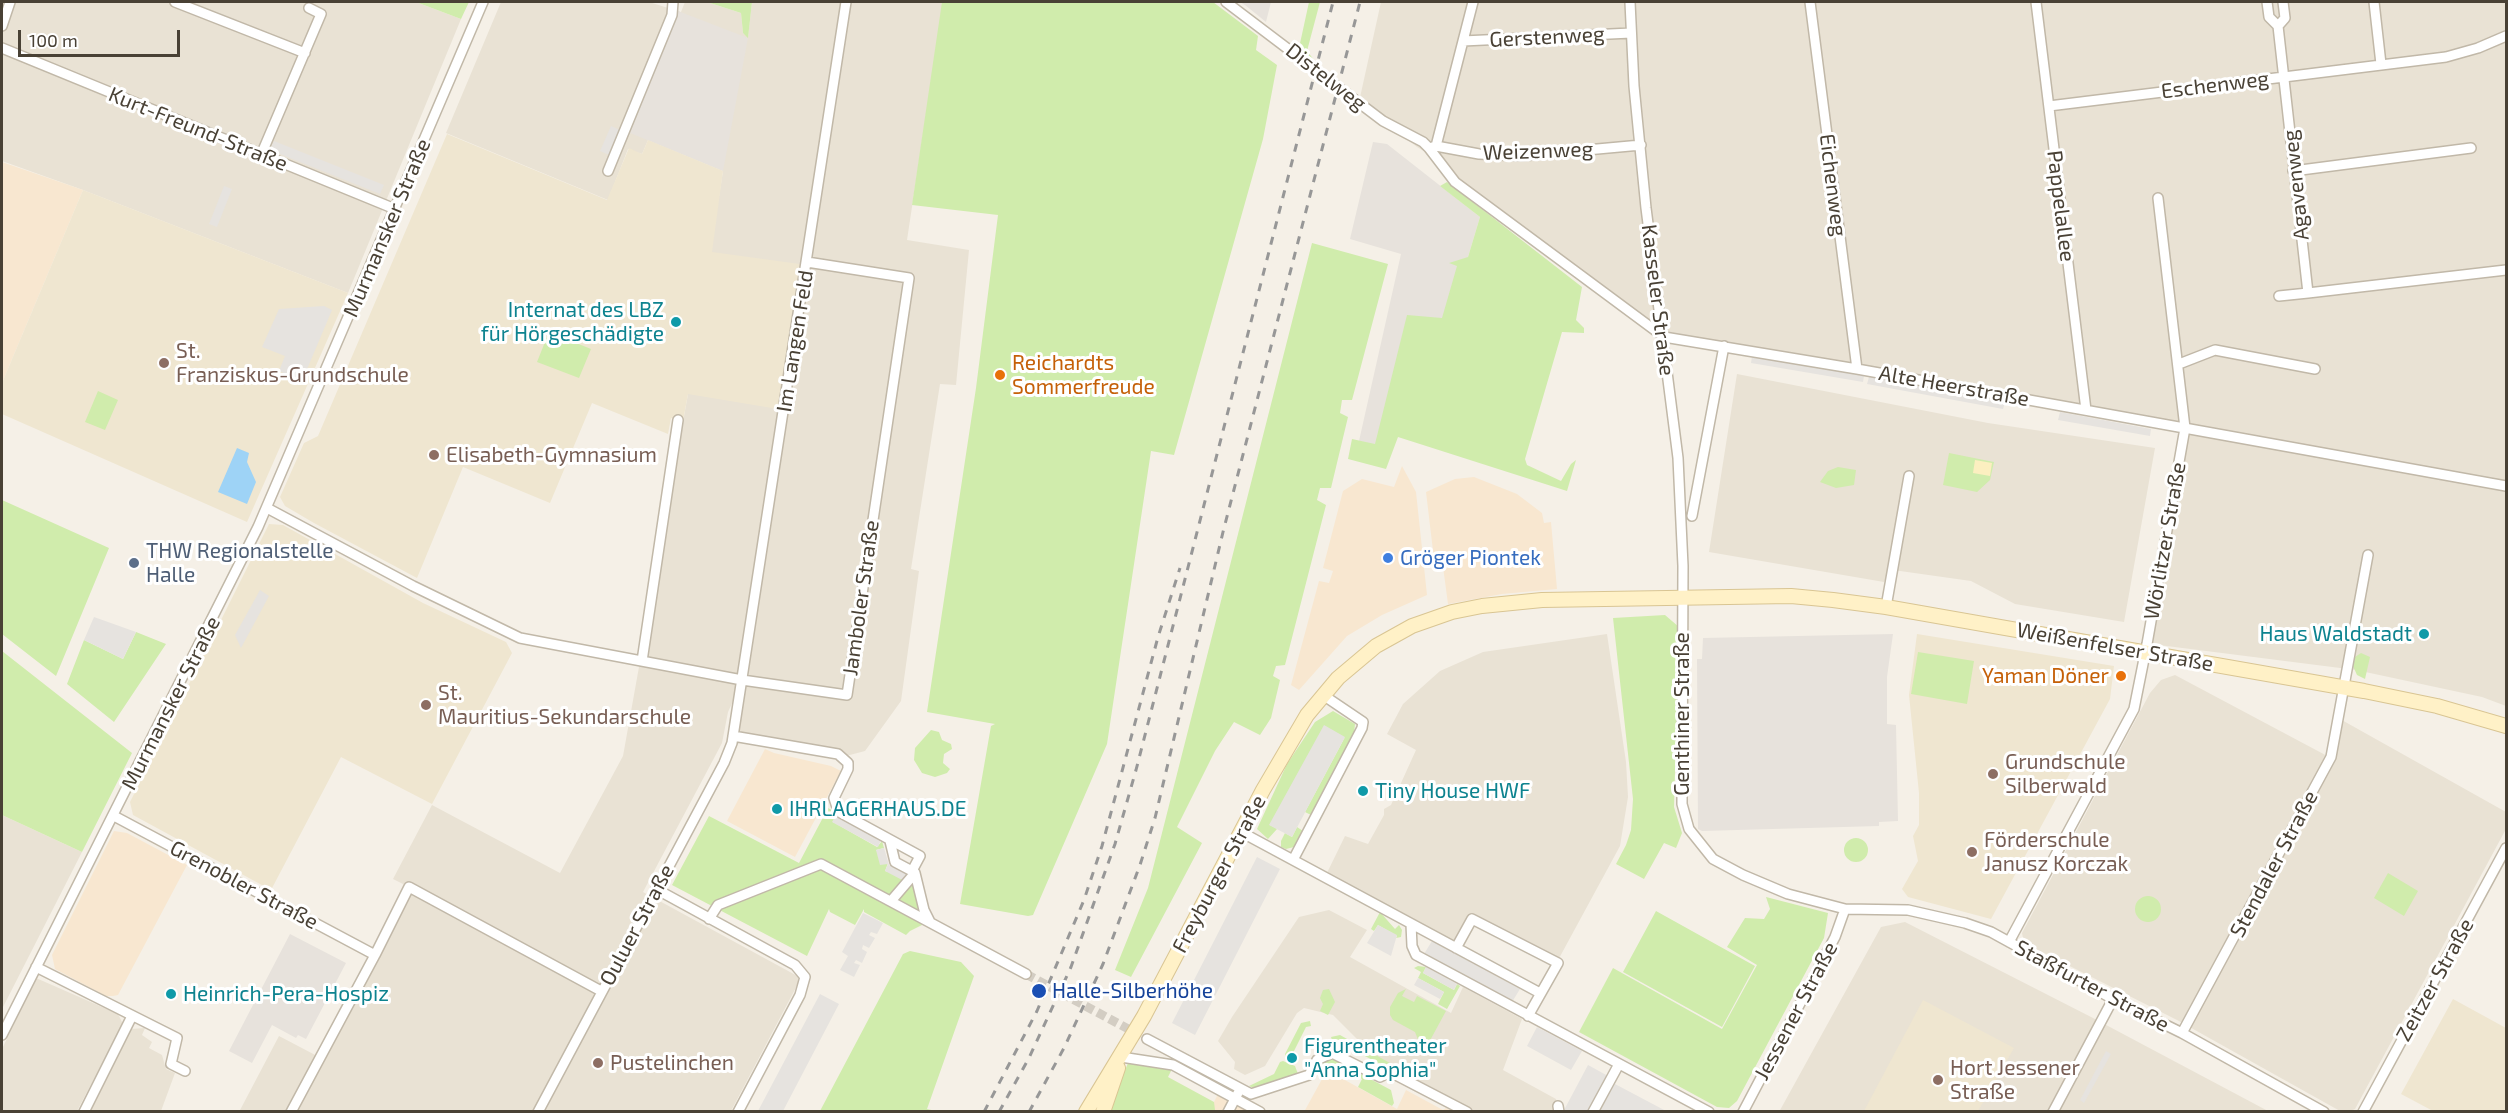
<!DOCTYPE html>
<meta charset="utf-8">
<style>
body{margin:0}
#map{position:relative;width:2508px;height:1113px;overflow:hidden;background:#f5f0e7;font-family:"Exo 2",sans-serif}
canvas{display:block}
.frame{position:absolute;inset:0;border:3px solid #494135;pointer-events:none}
.scale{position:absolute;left:18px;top:30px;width:162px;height:27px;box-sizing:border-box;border:3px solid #494135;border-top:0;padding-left:8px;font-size:18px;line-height:21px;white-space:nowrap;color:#494135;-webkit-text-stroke:4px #fff;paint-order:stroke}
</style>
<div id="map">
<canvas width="2508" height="1113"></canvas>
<div class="frame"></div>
<div class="scale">100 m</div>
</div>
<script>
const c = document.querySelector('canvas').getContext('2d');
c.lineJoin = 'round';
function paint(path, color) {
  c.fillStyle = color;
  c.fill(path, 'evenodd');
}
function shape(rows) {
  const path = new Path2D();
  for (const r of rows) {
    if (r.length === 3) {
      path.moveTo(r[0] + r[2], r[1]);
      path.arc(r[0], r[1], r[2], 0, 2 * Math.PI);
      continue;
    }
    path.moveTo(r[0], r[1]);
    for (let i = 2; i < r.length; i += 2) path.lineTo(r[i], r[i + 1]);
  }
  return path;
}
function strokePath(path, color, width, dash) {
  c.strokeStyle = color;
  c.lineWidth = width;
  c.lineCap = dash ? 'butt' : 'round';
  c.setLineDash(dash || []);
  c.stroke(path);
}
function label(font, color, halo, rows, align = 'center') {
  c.font = font + ' "Exo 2",sans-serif';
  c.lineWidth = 6;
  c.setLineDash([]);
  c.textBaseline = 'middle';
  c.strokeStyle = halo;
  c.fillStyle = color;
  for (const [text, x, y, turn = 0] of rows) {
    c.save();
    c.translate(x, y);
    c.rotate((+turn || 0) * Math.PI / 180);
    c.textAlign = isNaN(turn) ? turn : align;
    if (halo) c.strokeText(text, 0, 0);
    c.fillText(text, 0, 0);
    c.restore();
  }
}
paint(shape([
 [2,2,416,2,461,19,348,293,83,190,2,161],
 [501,2,649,2,681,12,685,2,707,2,741,13,743,33,748,37,752,2,943,2,907,240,969,250,956,385,940,384,911,569,919,571,901,701,865,751,846,756,738,735,741,684,728,712,722,743,643,892,801,978,731,1111,239,1112,279,1036,319,1057,409,887,393,879,432,805,560,873,623,756,688,394,723,171,648,140,642,154,628,149,608,200,446,133],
 [1381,2,2506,2,2506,484,1664,337,1455,182,1445,164,1417,147,1359,102],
 [1737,374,1988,423,2155,448,2124,622,2015,604,1971,581,1893,570,1884,582,1709,552],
 [2186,429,2506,486,2506,706,2482,697,2356,670,2151,644],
 [1607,634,1626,762,1628,797,1620,846,1557,962,1473,918,1455,947,1325,877,1345,836,1368,844,1384,815,1384,809,1391,805,1416,750,1387,734,1403,704,1440,671,1483,652],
 [2175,675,2331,758,2340,719,2506,812,2506,829,2355,1109,2350,1111,2340,1111,2177,1020,2024,943,2022,933,2150,693,2161,680],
 [2,815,82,852,2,1009],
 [1329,910,1367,930,1350,957,1451,1013,1463,987,1522,1019,1503,1070,1556,1099,1559,1111,1467,1111,1390,1072,1333,1015,1304,1008,1297,1013,1265,1066,1245,1075,1234,1069,1235,1062,1218,1041,1232,1017,1299,917],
 [1905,922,2093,1018,2268,1111,1779,1112,1881,927],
 [36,978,118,1014,123,1024,77,1111,2,1111,2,1049],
 [145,1028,142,1035,152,1042,149,1048,162,1055,166,1069,175,1073,161,1111,90,1111,131,1029]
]), '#e9e2d4');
paint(shape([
 [2,162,83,190,2,383],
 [1402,466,1416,492,1427,595,1382,615,1347,636,1299,690,1291,685,1319,581,1329,583,1333,571,1323,568,1343,491,1362,479,1394,487],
 [1474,477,1517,494,1542,513,1544,523,1551,522,1557,589,1502,594,1448,604,1442,559,1434,559,1426,492,1455,479],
 [765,749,774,753,831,766,841,771,795,857,727,821],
 [114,831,127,833,187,865,118,995,113,996,106,996,55,969,52,955],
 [1327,1070,1397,1109,1406,1090,1443,1110,1446,1108,1452,1111,1304,1112],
 [1218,1094,1252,1112,1213,1112,1214,1102]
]), '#f8e7d0');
paint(shape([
 [1240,2,1271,2,1266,22,1245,5],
 [678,11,748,38,723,171,630,133],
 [1373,142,1387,144,1480,217,1468,257,1443,319,1375,445,1359,441,1401,254,1350,239],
 [1893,634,1887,677,1887,724,1896,725,1898,821,1879,822,1879,826,1702,831,1698,829,1697,659,1702,659,1703,638],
 [290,934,346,963,306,1039,298,1035,296,1038,272,1025,252,1063,229,1051]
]), '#e7e2dc');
paint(shape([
 [447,134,607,200,629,148,642,154,648,140,723,171,712,252,807,265,784,410,688,394,683,421,671,418,668,434,592,403,550,503,463,467,417,578,314,523,285,506,280,497,304,443,318,436],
 [83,190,348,293,247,522,2,414,2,383],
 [269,524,283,525,423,603,506,642,512,653,432,804,341,757,271,890,133,815,130,802],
 [1917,634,2114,666,2110,699,1991,919,1908,897,1902,889,1918,861,1913,836,1919,825,1919,793,1909,695],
 [2453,999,2506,1028,2506,1111,2433,1111,2401,1094],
 [1923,1000,2014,1048,1978,1111,1864,1111]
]), '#efe6d0');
paint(shape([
 [416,2,469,2,461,19],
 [707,2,752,2,748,38,743,33,741,13],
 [942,2,1213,2,1258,36,1256,50,1277,65,1263,139,1174,455,1151,451,1107,744,1033,915,1028,916,960,904,991,726,995,724,927,712,976,388,998,215,912,205],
 [1309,2,1320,2,1307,51,1314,60,1299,48],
 [1447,182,1582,287,1576,320,1584,328,1584,333,1562,332,1525,459,1527,465,1561,481,1571,464,1576,460,1567,491,1398,437,1386,469,1348,459,1352,439,1375,444,1407,315,1442,318,1457,266,1449,263,1468,257,1480,217,1440,186],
 [1312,243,1388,264,1352,400,1342,400,1340,413,1348,417,1331,488,1320,488,1317,500,1326,505,1285,665,1276,666,1273,676,1280,680,1271,718,1260,735,1234,722,1215,751,1177,827,1202,843,1131,977,1115,970,1148,888],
 [549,332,591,349,579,378,537,362],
 [98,391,118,400,105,430,85,422],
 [1949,453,1994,462,1990,480,1977,492,1943,485],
 [1838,467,1856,470,1854,485,1836,488,1820,482,1828,471],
 [2,500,109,548,56,676,2,634],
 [1665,615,1679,627,1674,807,1682,833,1676,848,1664,843,1644,879,1616,864,1626,845,1631,830,1633,799,1613,618],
 [136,632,166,644,114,722,67,684,84,640,123,659],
 [2,651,132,753,82,852,2,815],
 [1918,652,1974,661,1967,704,1911,694],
 [2361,653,2370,657,2365,679,2357,675,2353,666,2355,657],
 [1333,711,1355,724,1354,734,1311,815,1305,812,1345,737,1270,825,1277,829,1268,839,1257,829,1287,764,1315,722],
 [931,730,939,732,942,740,951,744,952,749,944,754,943,763,950,769,947,773,935,777,922,773,914,760,915,748],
 [828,808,837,813,833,822,877,847,882,841,884,848,876,850,888,863,885,871,916,879,928,922,910,931,906,935,864,912,864,909,855,925,830,912,829,909,807,956,672,885,709,816,799,863],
 [1297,827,1303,831,1294,847,1286,849,1281,847,1281,841,1285,833,1292,837],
 [1856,850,12],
 [2388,873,2418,891,2404,916,2374,898],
 [2148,909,13],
 [1766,897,1828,913,1824,938,1737,1101,1729,1108,1717,1107,1579,1032,1613,968,1722,1029,1757,965,1727,947,1745,918,1764,919,1770,909],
 [1656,911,1755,966,1722,1027,1623,972],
 [1380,912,1395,929,1399,925,1402,930,1401,937,1396,938,1397,936,1378,925,1374,931,1371,929],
 [910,951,961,962,974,976,927,1109,936,1111,820,1111,903,954],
 [1418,966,1426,967,1423,973,1454,990,1457,984,1460,986,1447,1009,1438,1004,1444,992,1418,978,1421,972,1414,968],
 [1329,989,1335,1002,1328,1015,1320,1011,1323,1004,1320,998,1323,990],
 [1406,989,1402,996,1414,1002,1417,996,1446,1011,1427,1046,1421,1047,1415,1032,1393,1020,1390,1015,1390,1007,1398,993],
 [1310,1021,1311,1026,1306,1027,1291,1057,1286,1057,1285,1054,1301,1023],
 [1340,1035,1397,1067,1390,1069,1359,1053,1354,1054,1352,1049,1340,1043,1333,1043,1331,1037],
 [1333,1059,1343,1064,1337,1075,1327,1070,1324,1075,1316,1072,1318,1063],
 [1283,1061,1295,1066,1298,1074,1256,1089,1249,1086,1274,1074,1280,1062],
 [1128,1063,1172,1069,1168,1077,1214,1102,1215,1110,1213,1112,1108,1112],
 [1359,1073,1391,1090,1394,1103,1392,1106,1358,1087,1362,1079,1358,1077]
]), '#d0ecac');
paint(shape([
 [1975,460,1992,463,1990,476,1973,473]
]), '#fcefc0');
paint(shape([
 [611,126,620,130,609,155,600,151],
 [274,141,384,185,380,194,270,150],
 [224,186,232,189,217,227,209,224],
 [324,306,332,310,302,381,279,371,285,356,262,347,279,309],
 [1752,356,1864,376,1863,382,1751,363],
 [1869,377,2005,402,2003,409,1867,384],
 [2060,412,2151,429,2150,436,2058,420],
 [260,590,269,596,241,648,235,635],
 [94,617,136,632,123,659,84,640],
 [1324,725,1345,737,1292,837,1269,825],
 [836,815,881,840,878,847,832,822],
 [884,848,889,865,910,876,906,882,885,871,888,864,880,865,876,850],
 [1257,857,1280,869,1195,1035,1172,1023],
 [863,913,883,923,877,934,871,932,869,935,875,938,869,948,863,945,862,949,867,952,862,963,856,960,854,963,860,965,854,977,840,970,848,956,842,952],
 [1378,925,1397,935,1391,956,1367,943],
 [1432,941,1520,989,1512,1002,1424,954],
 [1426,967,1457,984,1454,990,1423,973],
 [1418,978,1444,992,1440,999,1414,985],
 [820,994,839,1004,783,1111,758,1111],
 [1537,1027,1582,1051,1571,1070,1527,1046],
 [2106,1051,2111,1054,2084,1103,2080,1100],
 [1588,1065,1608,1076,1589,1111,1563,1112],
 [1615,1084,1666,1111,1600,1111]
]), '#e6e3df');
paint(shape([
 [237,448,249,453,247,462,256,482,247,504,218,492]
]), '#9ed3f6');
strokePath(shape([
 [1026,974,1147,1039]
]), '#d3cdc3', 9, [9, 4.5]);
const street = shape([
 [175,2,305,53],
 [1226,2,1383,121,1423,142,1429,148,1455,182,1664,337,1857,369,2506,486],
 [1630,2,1634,86,1646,208,1678,458,1683,566,1682,804,1689,829,1713,859,1743,875,1788,894,1845,909,1908,910,1965,923,1991,932,2113,999,2182,1033,2324,1112],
 [1810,2,1857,369],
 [2036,2,2086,410],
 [2267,2,2269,17,2278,26],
 [2283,2,2285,18,2278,26,2308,293,2506,270],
 [2374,2,2381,64],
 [2,26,10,2],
 [1463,41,1631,33],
 [2,48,395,209],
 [2049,106,2446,57,2478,48,2506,36],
 [1436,146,1479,154,1521,156,1641,145],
 [1432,147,1436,146,1473,2],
 [261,155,321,14,309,8],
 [608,171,672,15,673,2],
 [2293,171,2471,148],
 [2279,296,2308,293],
 [2179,364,2215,350,2315,369],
 [267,508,413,586,520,638,742,680,847,695,909,278,807,262],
 [1692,516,1724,346],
 [1886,607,1909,476],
 [642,661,678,420],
 [733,736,838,754,848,763,848,769,834,798,837,807,841,813,920,856,912,871,895,862,890,841],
 [114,816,375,955,409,887,601,991],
 [1241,832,1540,993],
 [1293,860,1362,728,1363,722,1323,695],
 [915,873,924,910,930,922],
 [656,889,795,965,805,977,800,995,738,1112],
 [891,901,915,873],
 [709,919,718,905,821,864,1026,974],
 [1411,924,1412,946,1416,955,1709,1112],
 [2009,942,2134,709,2147,644,2185,428,2158,198],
 [1456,948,1472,919,1558,963,1528,1016],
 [36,967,177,1038,171,1064,185,1071],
 [2182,1033,2331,757,2368,555],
 [2,1035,258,527,483,2],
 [1147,1039,1251,1094,1309,1075,1317,1060,1332,1053,1380,1077,1390,1072,1467,1112],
 [1121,1057,1173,1065,1260,1112],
 [1558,1106,1559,1112],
 [84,1112,132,1016],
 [291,1112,375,955],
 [538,1112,724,763,732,743,846,2],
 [1228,1112,1238,1093],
 [1593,1112,1619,1064],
 [1743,1112,1835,937,1845,909],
 [2053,1112,2113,999],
 [2363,1112,2506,848]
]);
const secondary = shape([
 [1086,1112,1144,1016,1263,790,1307,715,1338,678,1376,646,1412,626,1452,612,1482,606,1542,600,1791,596,1833,600,1886,607,2364,691,2437,706,2506,726],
 [1103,1112,1118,1068]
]);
strokePath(street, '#c1b8a8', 12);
strokePath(secondary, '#d9c593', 16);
strokePath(street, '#fff', 9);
strokePath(secondary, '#fff1c7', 14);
strokePath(shape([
 [984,1112,1037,1011,1084,900,1102,846,1158,637,1180,568],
 [999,1112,1029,1058,1071,967,1115,844,1136,770,1333,2],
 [1029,1112,1064,1048,1103,964,1140,865,1155,818,1223,532,1360,2]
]), '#979797', 3, [8, 8]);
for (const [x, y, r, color] of [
 [676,322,6,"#0f9aa8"],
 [164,363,6,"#8d6e63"],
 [1000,375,6,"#e8710a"],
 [434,455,6,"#8d6e63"],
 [1388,558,6,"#3f7fe0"],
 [134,563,6,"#5c6f8a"],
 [2424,634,6,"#0f9aa8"],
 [2121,676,6,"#e8710a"],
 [426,705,6,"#8d6e63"],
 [1993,774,6,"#8d6e63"],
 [1363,791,6,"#0f9aa8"],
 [777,809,6,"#0f9aa8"],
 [1972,852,6,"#8d6e63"],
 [1039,991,8,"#1a4fb4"],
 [171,994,6,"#0f9aa8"],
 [1292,1058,6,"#0f9aa8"],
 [598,1063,6,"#8d6e63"],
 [1938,1080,6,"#8d6e63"]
]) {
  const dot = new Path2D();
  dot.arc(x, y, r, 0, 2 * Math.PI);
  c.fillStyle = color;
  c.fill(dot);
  strokePath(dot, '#fff', 2);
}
label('21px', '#494135', '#fff', [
 ["Gerstenweg",1547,37,-3],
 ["Distelweg",1326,77,38],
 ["Eschenweg",2215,85,-7],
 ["Kurt-Freund-Straße",198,129,22],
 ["Weizenweg",1538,151,-2],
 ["Eichenweg",1833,185,83],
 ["Agavenweg",2296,185,-96],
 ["Pappelallee",2061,206,83],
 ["Murmansker Straße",387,228,-67],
 ["Kasseler Straße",1658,300,83],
 ["Im Langen Feld",795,341,-81],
 ["Alte Heerstraße",1954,386,10],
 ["Wörlitzer Straße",2165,541,-80],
 ["Jamboler Straße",861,598,-82],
 ["Weißenfelser Straße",2115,647,10],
 ["Murmansker Straße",171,703,-63],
 ["Genthiner Straße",1682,714,-90],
 ["Stendaler Straße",2274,864,-62],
 ["Freyburger Straße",1219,874,-62],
 ["Grenobler Straße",244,885,28],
 ["Ouluer Straße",637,925,-62],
 ["Zeitzer Straße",2435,980,-61],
 ["Staßfurter Straße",2092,986,28],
 ["Jessener Straße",1796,1011,-62]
]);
label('21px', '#0d838f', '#fff', [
 ["Internat des LBZ",664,310,"right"],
 ["für Hörgeschädigte",664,334,"right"],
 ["Haus Waldstadt",2412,634,"right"],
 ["Tiny House HWF",1375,791],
 ["IHRLAGERHAUS.DE",789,809],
 ["Heinrich-Pera-Hospiz",183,994],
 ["Figurentheater",1304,1046],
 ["\"Anna Sophia\"",1304,1070]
], 'left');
label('21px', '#785e54', '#fff', [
 ["St.",176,351],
 ["Franziskus-Grundschule",176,375],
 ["Elisabeth-Gymnasium",446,455],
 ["St.",438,693],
 ["Mauritius-Sekundarschule",438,717],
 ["Grundschule",2005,762],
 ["Silberwald",2005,786],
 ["Förderschule",1984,840],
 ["Janusz Korczak",1984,864],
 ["Pustelinchen",610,1063],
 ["Hort Jessener",1950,1068],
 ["Straße",1950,1092]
], 'left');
label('21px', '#c56008', '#fff', [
 ["Reichardts",1012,363],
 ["Sommerfreude",1012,387],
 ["Yaman Döner",2109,676,"right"]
], 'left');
label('21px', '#4e5e75', '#fff', [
 ["THW Regionalstelle",146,551],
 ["Halle",146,575]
], 'left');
label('21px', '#366cbe', '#fff', [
 ["Gröger Piontek",1400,558]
], 'left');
label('21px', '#164399', '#fff', [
 ["Halle-Silberhöhe",1052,991]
], 'left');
</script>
